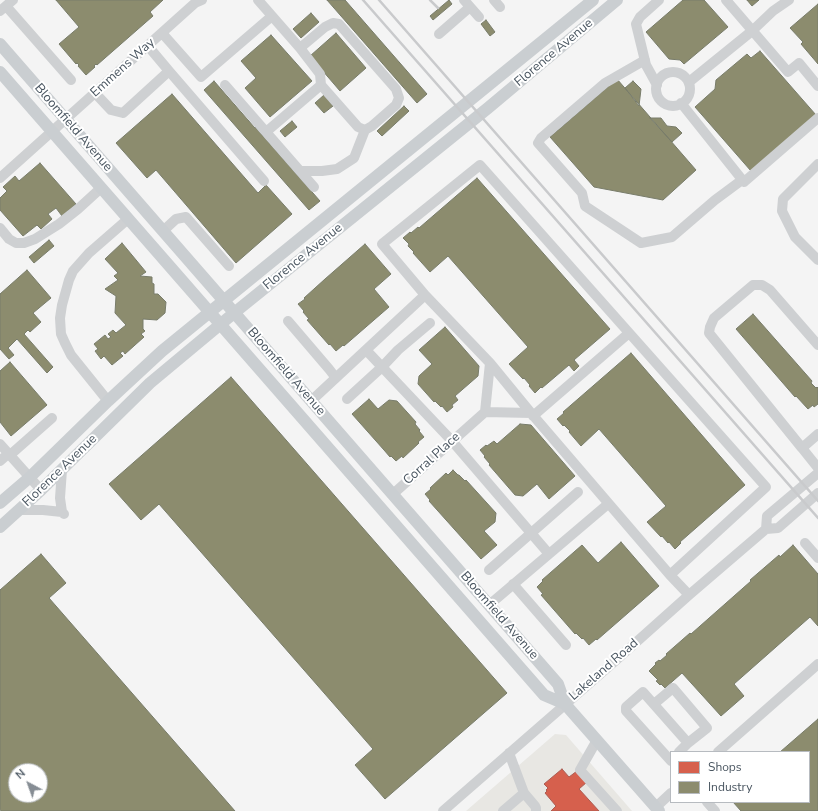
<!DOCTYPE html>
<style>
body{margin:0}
#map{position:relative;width:818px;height:811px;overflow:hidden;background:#f4f4f4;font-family:"Nunito Sans",sans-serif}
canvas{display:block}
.legend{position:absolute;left:670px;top:751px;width:140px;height:52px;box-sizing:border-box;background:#fff;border:1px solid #b7bbc0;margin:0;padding:5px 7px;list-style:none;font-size:12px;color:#4a5661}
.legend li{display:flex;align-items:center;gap:8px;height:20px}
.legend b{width:20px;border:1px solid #b7bbc0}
.north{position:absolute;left:8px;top:763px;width:40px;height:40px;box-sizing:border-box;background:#fff;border:1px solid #b7bbc0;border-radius:50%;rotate:319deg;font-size:11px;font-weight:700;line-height:16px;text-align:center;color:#4a5661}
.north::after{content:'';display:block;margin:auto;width:14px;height:18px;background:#868d94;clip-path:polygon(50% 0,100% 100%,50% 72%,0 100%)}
</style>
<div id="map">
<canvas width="818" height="811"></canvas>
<ul class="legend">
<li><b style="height:11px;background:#d6604d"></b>Shops</li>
<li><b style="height:11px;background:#8c8c6e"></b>Industry</li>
</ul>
<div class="north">N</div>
</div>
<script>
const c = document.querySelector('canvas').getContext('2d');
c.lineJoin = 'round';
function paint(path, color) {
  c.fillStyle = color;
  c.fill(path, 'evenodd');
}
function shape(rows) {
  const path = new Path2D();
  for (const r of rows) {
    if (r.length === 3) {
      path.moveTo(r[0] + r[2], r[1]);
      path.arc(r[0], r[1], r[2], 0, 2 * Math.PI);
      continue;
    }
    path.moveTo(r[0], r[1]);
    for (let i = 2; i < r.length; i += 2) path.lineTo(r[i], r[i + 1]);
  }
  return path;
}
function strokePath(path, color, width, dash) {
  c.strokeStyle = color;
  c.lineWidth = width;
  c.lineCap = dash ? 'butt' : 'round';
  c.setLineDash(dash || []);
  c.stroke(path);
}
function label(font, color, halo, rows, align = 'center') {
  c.font = font + ' "Nunito Sans",sans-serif';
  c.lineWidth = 4;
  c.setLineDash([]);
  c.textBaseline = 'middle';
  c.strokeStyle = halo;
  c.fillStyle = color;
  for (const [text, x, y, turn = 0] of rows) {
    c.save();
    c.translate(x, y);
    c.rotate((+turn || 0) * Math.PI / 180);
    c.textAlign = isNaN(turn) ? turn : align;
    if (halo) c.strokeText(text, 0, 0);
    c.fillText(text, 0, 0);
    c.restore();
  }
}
paint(shape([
 [555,734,566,735,632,811,466,811]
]), '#e8e7e3');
const shops = shape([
 [562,769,569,777,577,771,587,782,579,789,599,811,551,811,556,806,545,793,547,791,546,790,548,788,544,784,562,769]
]);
paint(shops, '#d6604d');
strokePath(shops, '#ac5d53', 1);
const industry = shape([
 [56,0,163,0,150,12,153,16,97,65,96,64,94,66,95,67,86,75,78,66,79,65,77,63,76,64,59,44,79,27,56,0],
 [327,0,345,0,427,94,417,103,327,0],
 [449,0,452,4,433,20,430,16,449,0],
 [683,0,704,0,728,27,684,64,680,60,669,59,646,32,683,0],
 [747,0,759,0,752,6,747,0],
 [818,4,818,64,801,44,803,42,790,28,818,4],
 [311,13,319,22,301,38,293,29,311,13],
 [486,20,495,32,490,36,481,24,486,20],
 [336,33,366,68,340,91,310,56,336,33],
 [271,35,312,81,270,117,245,88,256,78,241,61,271,35],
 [760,51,816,115,751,171,695,107,715,89,716,80,747,54,751,58,760,51],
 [617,79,696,170,663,200,594,187,550,137,617,79],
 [214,81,255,128,255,127,320,201,309,210,204,90,214,81],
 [633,81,641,89,639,106,625,88,633,81],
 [172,94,258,193,266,185,292,214,236,263,156,170,147,178,116,143,172,94],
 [324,95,333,106,324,113,315,103,324,95],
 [404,106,409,111,382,136,377,131,404,106],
 [650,118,661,118,667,126,676,127,682,133,672,142,650,118],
 [292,121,297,127,285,137,280,131,292,121],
 [40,163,76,204,62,216,56,208,48,214,52,219,41,229,37,225,23,236,0,210,0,198,7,191,3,187,15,176,19,181,40,163],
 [477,178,610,329,574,360,579,366,574,371,569,365,542,388,541,387,535,393,529,386,530,385,524,378,523,379,509,364,528,347,448,256,430,272,413,253,414,252,408,246,409,244,403,238,410,232,411,233,418,227,419,228,477,178],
 [49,240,54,246,34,263,29,257,49,240],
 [122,243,146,272,140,276,152,277,152,283,154,284,154,294,158,294,166,302,165,313,157,320,143,319,143,329,145,331,141,334,144,337,125,354,123,351,120,353,123,356,112,365,104,356,101,359,95,351,98,349,94,344,105,335,108,339,111,337,108,334,113,330,116,333,126,325,115,313,116,296,105,289,118,280,114,276,118,273,105,259,122,243],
 [365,244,391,274,374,289,389,307,344,346,343,345,336,351,330,344,329,345,307,320,309,319,303,312,304,311,298,304,305,299,304,298,325,279,365,244],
 [27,270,51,298,33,313,41,322,30,332,28,330,24,334,53,367,47,373,17,339,8,348,14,355,9,359,0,349,0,294,27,270],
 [753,314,812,381,811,383,816,388,817,387,818,388,818,404,814,407,813,405,808,409,796,396,795,397,736,329,753,314],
 [445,327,479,366,478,376,455,396,458,400,452,405,453,407,447,412,442,406,441,407,435,401,434,402,418,384,419,376,432,364,419,350,445,327],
 [631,353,745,485,680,542,681,543,675,549,669,542,668,543,662,536,661,537,647,522,666,506,599,429,581,446,569,432,570,431,564,425,563,426,557,419,564,413,563,412,631,353],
 [10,362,47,405,11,436,0,422,0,371,10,362],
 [231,377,507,693,385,799,355,765,373,749,159,504,141,520,109,484,231,377],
 [369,399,378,409,389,400,397,401,416,422,415,424,420,430,419,431,424,437,418,442,419,443,403,458,402,456,396,461,391,456,390,457,384,450,352,414,369,399],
 [520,424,531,425,575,476,549,499,537,484,523,496,515,495,489,465,490,464,484,457,485,456,480,450,486,445,487,446,494,441,497,444,520,424],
 [453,470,458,475,459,475,465,481,466,480,496,513,495,522,484,531,497,545,481,559,429,501,430,500,425,494,431,489,430,488,446,473,448,475,453,470],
 [621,542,659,586,597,640,596,639,589,645,583,638,582,639,576,633,575,634,541,595,543,594,537,587,543,581,542,580,582,545,598,563,621,542],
 [793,545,818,574,818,626,810,617,734,684,744,696,721,716,682,673,665,688,661,684,660,685,656,681,658,680,649,671,656,664,655,663,659,660,660,661,667,655,666,654,690,633,691,634,751,581,750,580,779,555,780,557,793,545],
 [41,554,66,583,49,598,235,811,1,811,0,809,0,590,41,554],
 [16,771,40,771,40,795,16,795,16,771],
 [818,719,818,811,741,811,733,802,809,802,809,752,780,752,818,719]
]);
paint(industry, '#8c8c6e');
strokePath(industry, '#787c6a', 1);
strokePath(shape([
 [258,0,300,48,320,74,321,85,358,127,365,130,372,126,396,105,399,98,396,89,339,24,333,23,325,27,300,48],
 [464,0,479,17],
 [494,0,500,7],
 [726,0,788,72,799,63,818,86],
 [6,6,71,80],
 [0,11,13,0],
 [162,33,201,77,272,16],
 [439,34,470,7],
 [645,60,605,83,541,138,538,143,582,193,585,206,641,243,672,237,715,200,742,180],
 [169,71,264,181],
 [673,89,17],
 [689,82,752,31,773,11,789,0],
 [225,85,314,187],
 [657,85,646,65,636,24,640,17,659,0],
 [95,93,111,110,123,113,169,71,148,46],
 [681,103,744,182,818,118],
 [266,132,321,85],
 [818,164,783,199,782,211,795,237,818,260],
 [301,171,322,171,337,169,354,158,365,130],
 [0,178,195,3,202,0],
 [0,228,9,239,16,243,24,243,35,239,59,224,78,209,101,188],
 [163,231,176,219,186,217,229,266],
 [425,295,490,363,485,412],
 [288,321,329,369,336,378],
 [366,350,452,441,549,554],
 [490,363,531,413],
 [347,399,382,367,398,350,430,323],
 [108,401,71,355,65,343,61,334,60,318,62,305,69,280,73,271,89,253,128,219],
 [311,401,425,295,382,244,480,165,766,487,670,575,689,595],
 [485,412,531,413,670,575],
 [533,416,629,333],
 [818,434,802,448,818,468],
 [0,444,41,490],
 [802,448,709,333,710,327,714,318,753,285,762,285,770,290,818,345],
 [10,455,52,418],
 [0,461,8,454],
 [62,470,60,498,62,512,64,514],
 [393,494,485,412],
 [19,510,43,510,62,512],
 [766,529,767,516,818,473],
 [805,543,818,558],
 [489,570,578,492],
 [513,584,566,645],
 [489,605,608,504],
 [654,704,673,688,707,728,688,743],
 [597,740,580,770,617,811],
 [718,752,818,664],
 [509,753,524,793,535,806,536,808,536,811],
 [671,761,626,711,626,707,643,692,688,743,679,752],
 [707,802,715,811],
 [656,807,671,793],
 [443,811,614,662,689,595,766,529,778,528,818,493],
 [503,811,524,793]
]), '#ced0d2', 10);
strokePath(shape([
 [0,44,558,684,565,704,659,811],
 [0,72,544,695,565,704],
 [0,503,29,478,108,401,162,351,593,0],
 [0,527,41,490,150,383,234,313,488,108,617,0]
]), '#caced1', 12);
strokePath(shape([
 [363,0,818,518],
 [379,0,818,501],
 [430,0,438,8]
]), '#c9cacc', 2.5);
label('13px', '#4a5661', '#fff', [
 ["Florence Avenue",554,53,-40],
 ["Emmens Way",123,68,-42],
 ["Bloomfield Avenue",73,128,49],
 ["Florence Avenue",303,257,-39],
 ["Bloomfield Avenue",286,372,49],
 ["Corral Place",432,459,-42],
 ["Florence Avenue",60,471,-44],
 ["Bloomfield Avenue",499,616,49],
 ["Lakeland Road",604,670,-41]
]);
</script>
